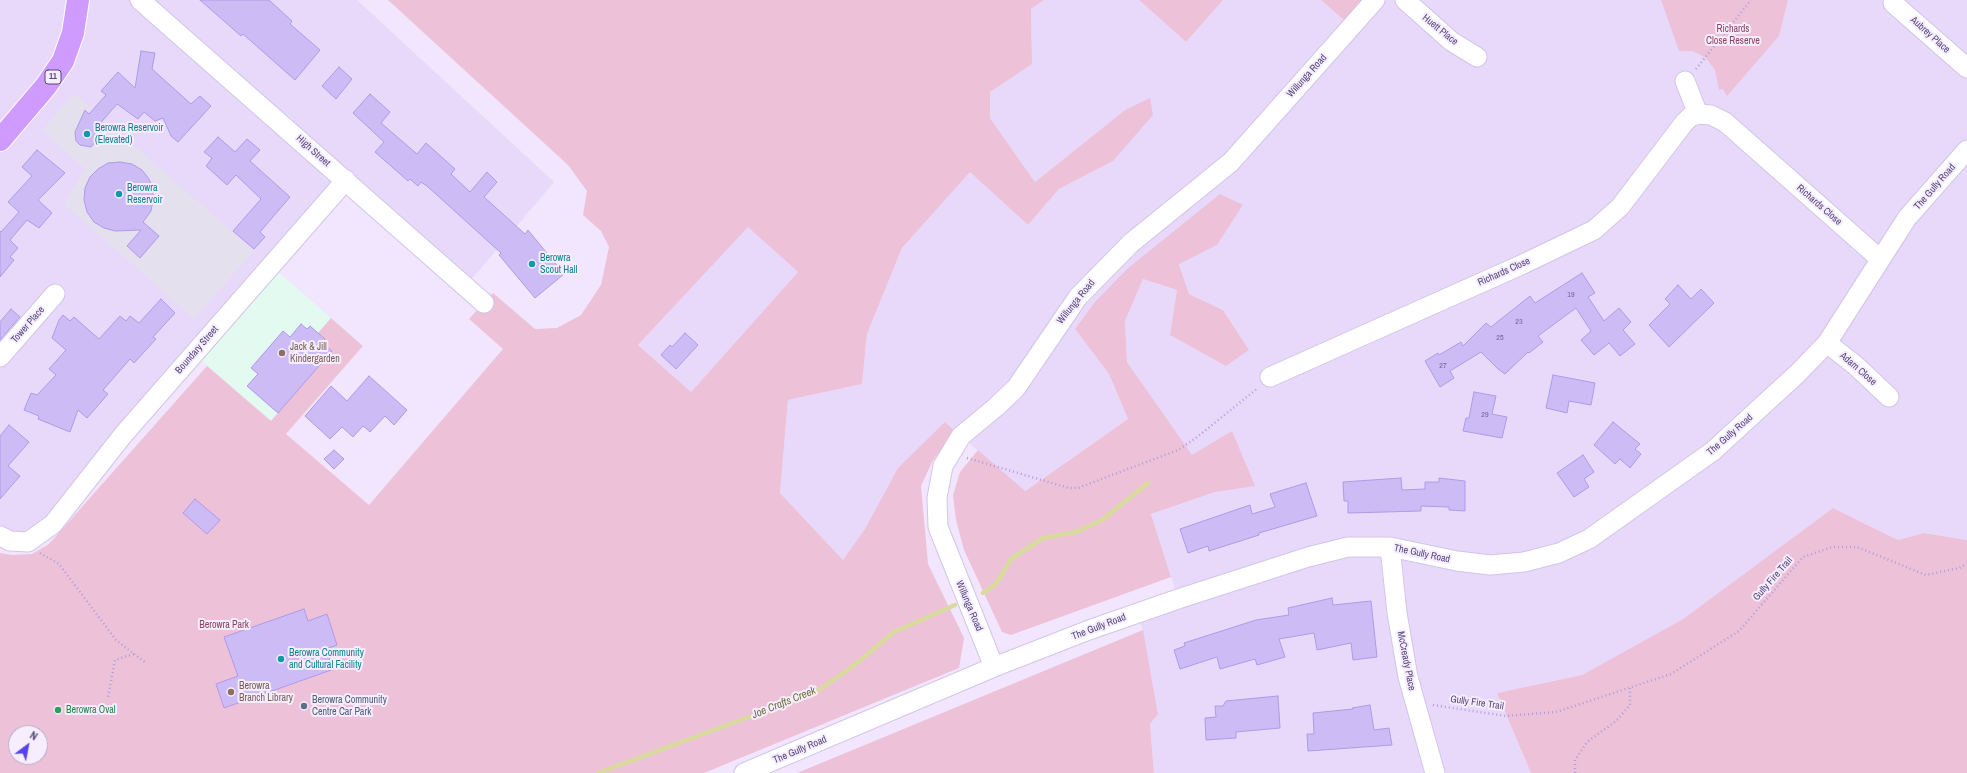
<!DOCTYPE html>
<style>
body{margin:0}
#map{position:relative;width:1967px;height:773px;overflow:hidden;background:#f2e5fe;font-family:"Archivo Narrow",sans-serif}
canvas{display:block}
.north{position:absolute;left:8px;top:725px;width:40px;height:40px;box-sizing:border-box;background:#f6edff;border:1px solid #b5abc9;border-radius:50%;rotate:32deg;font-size:11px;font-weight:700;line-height:16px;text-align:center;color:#544879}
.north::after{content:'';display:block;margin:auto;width:14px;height:18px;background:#5643ef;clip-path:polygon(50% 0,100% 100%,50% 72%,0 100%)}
</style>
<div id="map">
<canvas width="1967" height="773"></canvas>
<div class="north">N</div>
</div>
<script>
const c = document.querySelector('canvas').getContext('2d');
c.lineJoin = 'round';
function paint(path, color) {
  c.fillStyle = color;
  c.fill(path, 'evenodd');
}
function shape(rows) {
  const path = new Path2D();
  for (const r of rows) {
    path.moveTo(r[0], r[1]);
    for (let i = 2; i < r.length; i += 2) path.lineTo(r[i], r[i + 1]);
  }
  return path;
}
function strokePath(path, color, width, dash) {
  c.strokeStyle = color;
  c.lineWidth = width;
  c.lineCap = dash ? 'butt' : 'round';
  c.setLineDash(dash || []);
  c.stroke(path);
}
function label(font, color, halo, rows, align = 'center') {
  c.font = font + ' "Archivo Narrow",sans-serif';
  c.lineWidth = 4;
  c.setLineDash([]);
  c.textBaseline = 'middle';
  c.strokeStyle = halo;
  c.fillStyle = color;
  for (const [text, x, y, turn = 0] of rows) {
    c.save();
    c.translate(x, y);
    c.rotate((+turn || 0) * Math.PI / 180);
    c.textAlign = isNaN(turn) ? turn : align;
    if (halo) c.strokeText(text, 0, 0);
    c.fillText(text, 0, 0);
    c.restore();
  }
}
paint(shape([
 [0,0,357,0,554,182,466,286,346,180,43,532,0,536],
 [1044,0,1139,0,1186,42,1223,0,1321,0,1351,26,1375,0,1967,0,1967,540,1924,533,1898,540,1833,508,1683,619,1582,675,1497,693,1531,773,1154,773,1150,724,1158,713,1139,612,1178,598,1151,514,1215,492,1255,485,1192,456,1127,362,1125,321,1143,279,1177,290,1249,350,1223,310,1189,294,1179,263,1217,245,1243,205,1094,303,1075,329,1109,374,1128,419,1024,491,945,422,843,560,780,493,788,400,862,384,867,334,902,248,970,171,1028,225,1059,189,1113,161,1125,110,1035,182,990,118,990,91,1032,64,1031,9],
 [748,226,798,272,691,392,638,345]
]), '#e8d9fb');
paint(shape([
 [74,93,254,251,194,319,64,204,85,169,42,130]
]), '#e5e0ed');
paint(shape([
 [278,272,363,346,286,434,201,360]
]), '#e2faef');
paint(shape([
 [388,0,1044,0,1031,9,1032,64,990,92,990,118,1035,182,1125,110,1150,98,1153,115,1113,161,1059,189,1028,225,970,172,902,248,867,334,862,384,788,400,780,493,843,560,865,529,898,468,945,422,955,431,932,462,921,486,928,564,964,638,959,668,704,773,0,773,0,553,12,555,32,554,49,544,207,366,271,421,332,351,322,343,325,339,318,333,331,318,363,346,286,434,369,505,503,349,469,319,493,293,535,329,557,328,581,315,601,285,609,247,601,231,583,215,587,191,568,165],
 [748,227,798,272,691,392,638,345],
 [16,733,40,733,40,757,16,757],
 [1139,0,1223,0,1186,42],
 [1321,0,1363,0,1345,21],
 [1661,0,1788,0,1779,36,1727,96,1723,89,1719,90,1715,70,1706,58,1693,51,1679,51],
 [1220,194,1243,205,1217,245,1179,264,1189,294,1223,310,1249,350,1226,366,1170,335,1177,290,1143,279,1125,321,1127,362,1192,455,1232,431,1255,486,1215,492,1151,514,1171,577,1011,635,1002,632,964,550,956,520,953,495,960,472,978,450,1025,491,1128,419,1109,374,1075,329,1094,303,1127,269],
 [1833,508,1898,540,1924,533,1967,540,1967,773,1531,773,1497,693,1582,675,1683,619],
 [1143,630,1158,714,1150,724,1154,773,797,773]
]), '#edc2d8');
strokePath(shape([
 [983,593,996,584,1011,559,1043,538,1076,532,1102,520,1148,483],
 [598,773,816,692,852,667,894,632,955,605]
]), '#d9db9e', 4.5);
const building = shape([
 [200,0,269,0,292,21,290,24,320,50,295,80,243,34,241,36,200,0],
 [141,51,155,53,152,69,191,104,200,96,211,106,178,142,171,136,163,118,155,121,144,112,138,119,117,104,97,127,100,137,91,147,80,145,76,141,75,132,85,110,89,114,106,95,101,91,118,72,135,88,141,51],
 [339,67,352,79,336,99,322,86,339,67],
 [370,94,390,112,381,123,417,154,426,143,455,169,451,174,470,192,487,172,497,182,484,197,525,234,528,230,564,274,535,298,499,255,501,253,427,186,421,182,418,186,410,179,408,181,375,152,384,142,353,113,370,94],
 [218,137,235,152,247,139,260,150,250,161,290,197,260,232,265,237,254,249,233,231,261,199,236,175,227,185,206,166,212,158,204,152,218,137],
 [37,150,65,173,38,200,52,213,39,228,27,220,10,240,18,248,10,257,14,260,0,277,0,231,1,232,19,212,8,202,32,176,22,167,37,150],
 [120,162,132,164,142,170,149,179,153,189,153,200,151,211,143,222,159,236,140,258,127,246,141,230,115,231,104,228,94,222,87,212,84,200,85,188,90,177,98,169,108,163,120,162],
 [1582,273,1595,293,1588,297,1604,321,1619,308,1631,322,1623,330,1635,344,1620,356,1609,343,1594,355,1581,340,1591,331,1576,308,1538,336,1543,342,1529,353,1528,352,1505,374,1498,369,1481,352,1450,371,1454,378,1440,387,1425,361,1438,353,1439,355,1461,342,1463,346,1486,323,1491,327,1530,296,1535,303,1582,273],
 [1678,285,1691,299,1701,289,1714,303,1669,347,1649,325,1670,304,1665,299,1678,285],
 [161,299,175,313,153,337,156,339,134,363,130,359,103,390,108,394,87,418,78,410,70,432,38,419,39,416,24,410,31,393,37,395,56,375,49,369,66,350,52,338,59,320,63,315,70,321,74,317,99,339,120,316,126,321,130,316,139,323,161,299],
 [11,309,20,317,0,340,0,322,11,309],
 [301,324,307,329,310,326,318,333,325,339,322,343,332,351,278,413,247,386,258,374,251,368,283,331,290,337,301,324],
 [685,333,698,345,676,369,661,355,670,345,672,347,685,333],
 [1553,375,1595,383,1591,405,1569,401,1567,413,1546,408,1553,375],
 [369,376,407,410,394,425,385,416,370,432,363,426,353,437,342,427,330,439,305,416,331,386,347,401,369,376],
 [1474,392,1496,396,1492,414,1507,417,1502,438,1463,431,1466,418,1469,418,1474,392],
 [1613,422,1640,444,1635,449,1641,454,1630,468,1620,459,1615,464,1594,445,1613,422],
 [9,425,29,442,8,466,20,476,0,499,0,436,9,425],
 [334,450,344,459,334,469,324,459,334,450],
 [1583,455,1594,472,1584,479,1589,487,1574,497,1557,473,1583,455],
 [1401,478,1402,490,1425,489,1425,482,1439,482,1439,478,1465,481,1465,511,1449,510,1449,507,1421,506,1421,511,1348,513,1348,501,1344,501,1343,482,1401,478],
 [1306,483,1317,516,1259,533,1259,535,1209,551,1208,546,1188,553,1180,529,1250,505,1252,514,1275,507,1270,494,1306,483],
 [195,499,220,520,207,534,183,513,195,499],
 [1332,598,1333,605,1371,601,1377,657,1353,660,1351,643,1317,650,1314,633,1279,639,1285,657,1257,665,1255,659,1220,669,1217,657,1180,669,1174,650,1185,646,1184,643,1256,620,1289,615,1288,608,1332,598],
 [304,609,308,621,327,614,337,645,326,649,334,669,224,708,216,684,238,676,224,637,304,609],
 [1278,696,1280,728,1236,732,1236,738,1206,740,1205,718,1216,717,1215,706,1223,706,1226,701,1278,696],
 [1370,705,1374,730,1389,728,1392,745,1308,751,1307,734,1314,734,1313,713,1353,709,1352,708,1370,705]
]);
paint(building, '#ccbbf5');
strokePath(building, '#b09ae9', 1);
const minor = shape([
 [140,0,484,303],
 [1405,0,1451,41,1477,57],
 [1893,3,1967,68],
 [1685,81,1698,114],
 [1827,343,1855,365,1889,397],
 [0,357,55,294],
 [1270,377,1521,265,1594,230,1620,207,1684,123,1690,117,1698,114,1711,115,1725,122,1880,259],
 [0,536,10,541,28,542,53,524,123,435,346,180],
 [1390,547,1397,613,1408,677,1435,773],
 [994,667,938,527,937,498,943,466,961,436,996,407,1016,388,1078,297,1131,243,1231,162,1375,0],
 [744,773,994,667,1089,630,1178,599,1308,557,1348,547,1390,547,1457,561,1490,565,1524,562,1559,553,1589,539,1713,451,1797,374,1827,343,1907,218,1967,150]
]);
const major = shape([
 [0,140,46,86,63,61,73,33,78,0]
]);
strokePath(minor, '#d2c5e8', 21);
strokePath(major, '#fff', 24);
strokePath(shape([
 [1696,69,1751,0],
 [967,458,1069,488,1078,488,1178,450,1196,438,1258,388],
 [40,553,59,564,116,640,134,654,115,660,108,697],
 [134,654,145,662],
 [1433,705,1506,716,1556,712,1671,674,1739,631,1803,557,1832,547,1857,547,1926,575,1959,568,1967,564],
 [1575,773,1575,760,1587,742,1616,721,1630,705,1630,688]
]), '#af9eda', 2.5, [1, 3]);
strokePath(minor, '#fff', 19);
strokePath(major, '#cf9bff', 22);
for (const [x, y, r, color] of [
 [87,134,4,"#0f9aa8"],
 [119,194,4,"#0f9aa8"],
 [532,264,4,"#0f9aa8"],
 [282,353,4,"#8d6e63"],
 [281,659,4,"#0f9aa8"],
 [231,692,4,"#8d6e63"],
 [304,706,4,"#5c6f8a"],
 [58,710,4,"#2e9e5b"]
]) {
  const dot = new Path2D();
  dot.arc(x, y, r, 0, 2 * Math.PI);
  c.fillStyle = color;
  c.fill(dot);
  strokePath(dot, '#f6edff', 1.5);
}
label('8px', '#726598', null, [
 ["19",1571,295],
 ["23",1519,322],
 ["25",1500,338],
 ["27",1443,366],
 ["29",1485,415]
]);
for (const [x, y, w] of [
 [53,77,16]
]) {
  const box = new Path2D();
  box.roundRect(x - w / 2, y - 7, w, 14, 3);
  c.fillStyle = '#f6edff';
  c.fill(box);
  strokePath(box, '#544879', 1);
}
label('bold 9px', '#544879', null, [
 ["11",53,77]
]);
label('10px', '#8c4461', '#f6edff', [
 ["Richards",1733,29],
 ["Close Reserve",1733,41],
 ["Berowra Park",224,625]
]);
label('10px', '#544879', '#f6edff', [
 ["Huett Place",1440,30,39],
 ["Aubrey Place",1930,35,42],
 ["Willunga Road",1307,76,-48],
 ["High Street",313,151,42],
 ["The Gully Road",1935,187,-49],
 ["Richards Close",1819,205,41],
 ["Richards Close",1504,272,-24],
 ["Willunga Road",1076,302,-51],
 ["Tower Place",28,325,-49],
 ["Boundary Street",197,350,-49],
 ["Adam Close",1858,369,41],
 ["The Gully Road",1730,435,-41],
 ["The Gully Road",1422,554,12],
 ["Gully Fire Trail",1773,579,-49],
 ["Willunga Road",969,606,67],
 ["The Gully Road",1099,627,-21],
 ["McCready Place",1406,661,79],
 ["Gully Fire Trail",1477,703,8],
 ["The Gully Road",800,750,-23]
]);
label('10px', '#0d838f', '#f6edff', [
 ["Berowra Reservoir",95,128],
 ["(Elevated)",95,140],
 ["Berowra",127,188],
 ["Reservoir",127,200],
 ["Berowra",540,258],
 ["Scout Hall",540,270],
 ["Berowra Community",289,653],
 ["and Cultural Facility",289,665]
], 'left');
label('10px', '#785e54', '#f6edff', [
 ["Jack & Jill",290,347],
 ["Kindergarden",290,359],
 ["Berowra",239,686],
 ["Branch Library",239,698]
], 'left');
label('10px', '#4e5e75', '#f6edff', [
 ["Berowra Community",312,700],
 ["Centre Car Park",312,712]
], 'left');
label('10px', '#27864d', '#f6edff', [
 ["Berowra Oval",66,710]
], 'left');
label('italic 11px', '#6d7135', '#f6edff', [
 ["Joe Crafts Creek",784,703,-22]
]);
</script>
